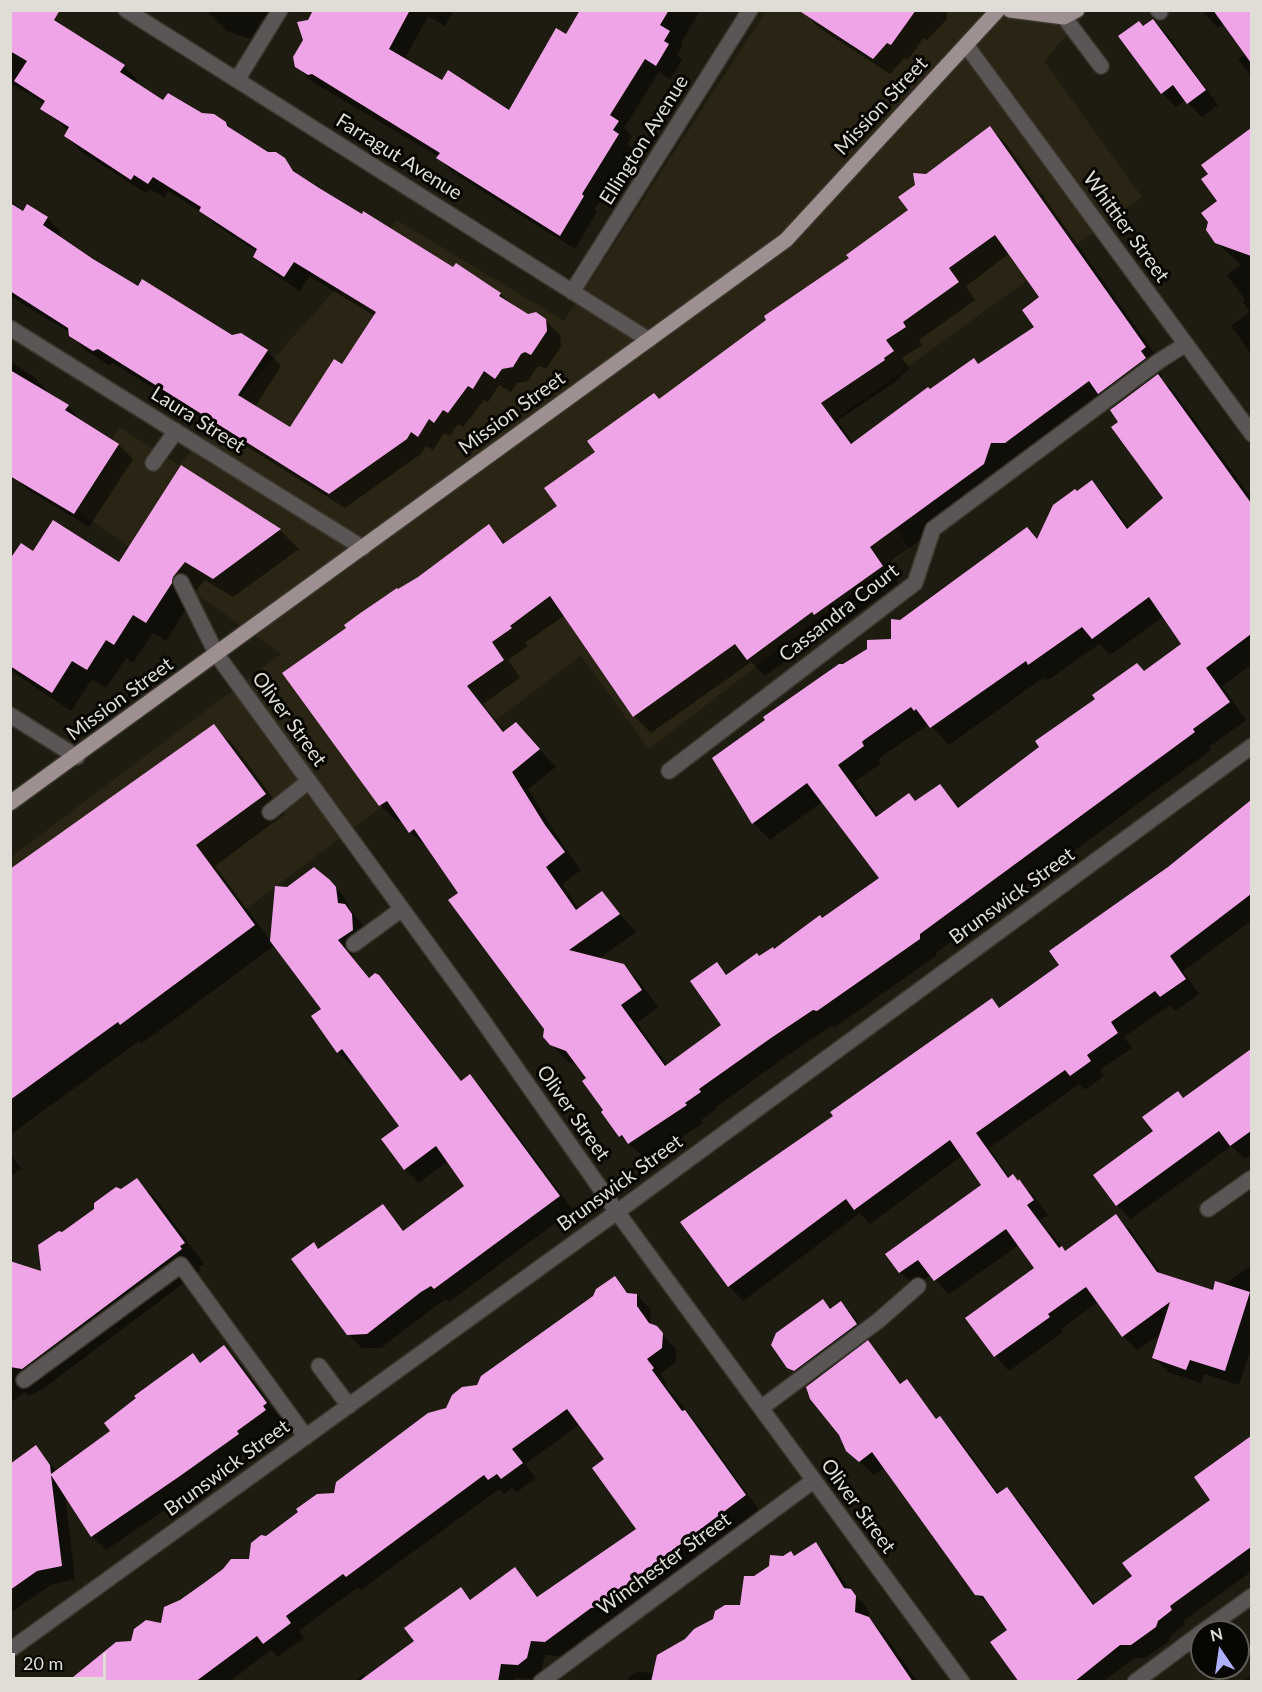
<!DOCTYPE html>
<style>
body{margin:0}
#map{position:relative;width:1262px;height:1692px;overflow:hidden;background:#1e1b10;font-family:Lato,sans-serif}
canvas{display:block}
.frame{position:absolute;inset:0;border:12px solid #dfddd6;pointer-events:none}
.north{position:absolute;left:1190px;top:1620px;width:60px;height:60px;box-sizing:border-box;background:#070603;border:2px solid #5d5c57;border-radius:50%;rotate:347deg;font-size:16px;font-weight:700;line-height:24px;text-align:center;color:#dfddd6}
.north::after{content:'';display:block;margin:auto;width:21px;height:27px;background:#adaffb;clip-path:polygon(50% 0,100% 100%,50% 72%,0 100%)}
.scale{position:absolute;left:12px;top:1653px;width:94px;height:27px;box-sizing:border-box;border:3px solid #dfddd6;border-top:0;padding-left:8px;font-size:18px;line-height:21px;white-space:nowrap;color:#dfddd6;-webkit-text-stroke:4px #070603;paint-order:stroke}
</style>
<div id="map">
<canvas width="1262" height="1692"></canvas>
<div class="frame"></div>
<div class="north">N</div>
<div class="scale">20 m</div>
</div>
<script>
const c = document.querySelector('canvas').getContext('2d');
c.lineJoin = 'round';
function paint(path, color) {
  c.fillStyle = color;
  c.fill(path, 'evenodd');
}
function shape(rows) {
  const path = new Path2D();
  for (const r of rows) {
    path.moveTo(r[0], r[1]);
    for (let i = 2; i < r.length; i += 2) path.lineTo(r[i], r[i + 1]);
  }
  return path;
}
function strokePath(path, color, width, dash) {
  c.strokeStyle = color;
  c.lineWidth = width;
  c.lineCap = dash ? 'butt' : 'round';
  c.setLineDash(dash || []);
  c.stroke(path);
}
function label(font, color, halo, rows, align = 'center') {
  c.font = font + ' Lato,sans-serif';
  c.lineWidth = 6;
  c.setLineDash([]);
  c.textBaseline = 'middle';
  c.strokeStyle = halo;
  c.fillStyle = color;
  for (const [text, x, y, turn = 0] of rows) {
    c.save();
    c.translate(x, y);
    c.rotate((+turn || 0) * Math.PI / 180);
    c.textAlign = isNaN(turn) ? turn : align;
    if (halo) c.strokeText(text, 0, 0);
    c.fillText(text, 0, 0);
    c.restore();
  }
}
paint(shape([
 [766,11,1088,11,1044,61,1142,197,829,424,910,549,649,749,581,656,196,947,203,959,11,1100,11,857,281,654,77,510,119,427,179,465,397,220,564,321]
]), '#292413');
paint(shape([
 [10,10,55,18,70,33,124,66,138,80,136,85,163,102,225,123,237,134,267,153,284,159,302,179,453,269,456,265,500,294,527,316,545,320,560,335,561,346,546,369,541,366,536,368,528,381,517,383,511,392,499,385,488,402,484,400,463,427,458,424,450,436,444,433,433,450,426,446,421,454,345,508,113,363,109,365,85,350,70,333,10,296,10,201,24,211,47,218,62,233,59,237,139,288,231,337,267,351,281,366,255,407,290,429,343,367,375,316,309,276,300,291,269,271,254,257,257,252,216,225,203,213,168,191,164,198,150,189,146,193,80,151,66,136,69,131,42,109,45,104,10,83],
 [206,10,270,10,271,19,262,19,251,39,227,31],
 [315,10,454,10,445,26,428,16,404,60,442,82,510,112,584,10,700,10,681,43,683,46,677,55,682,60,670,79,659,72,624,128,632,136,627,144,632,149,595,209,597,211,575,249,452,172,439,157,311,81,296,66,309,21],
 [803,10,947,10,947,19,927,40,923,38,908,60,904,58,890,74,818,27],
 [1201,10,1252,10,1252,78,1238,59,1246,53,1224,23,1218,28],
 [1154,21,1168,35,1218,105,1202,117,1185,100,1176,107,1162,93,1143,28],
 [990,128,1007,145,1162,364,1157,368,1162,376,1160,378,1175,393,1252,499,1252,664,1222,686,1246,720,1209,747,1211,750,937,952,936,956,835,1027,831,1026,788,1055,716,1107,717,1109,701,1120,703,1123,647,1160,620,1136,578,1065,568,1062,551,1044,545,1028,428,848,410,832,402,819,398,822,380,805,285,674,488,526,506,543,559,506,597,452,660,400,851,259,910,211,926,175],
 [1010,253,1041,297,1036,327,979,366,930,390,854,444,837,421,901,378,900,376,910,369,902,358,922,345,919,340,975,300,966,286],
 [1105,398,1114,408,1165,498,1130,529,1109,500,1092,482,1077,493,1038,540,901,622,892,641,753,823,770,840,823,801,881,878,822,920,728,975,716,964,723,1025,668,1066,637,1023,658,1007,641,983,623,965,598,959,636,932,601,893,579,909,562,884,581,870,562,844,528,789,556,767,516,724,505,732,483,704,520,678,508,660,528,646,525,643,565,615,634,716,651,733,751,662,765,676,830,628,833,631,899,583,886,565,1001,481,1008,460,1022,460],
 [1164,616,1184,644,960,807,940,786,916,802,879,817,855,782,880,764,878,760,881,757,929,724,949,745,1043,678,1047,681,1099,644,1110,655],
 [1252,130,1252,355,1231,326,1250,312,1243,302,1245,300,1227,275,1241,265,1216,242,1220,202,1210,175,1203,166],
 [10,362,33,376,46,389,45,393,68,406,81,421,119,445,133,459,89,527,28,490,14,476],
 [181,467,280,530,299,549,233,597,205,580,191,596,190,603,166,641,153,633,133,663,126,658,106,688,92,679,71,711,10,670,10,584,33,553,120,564],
 [214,726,234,746,285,814,215,866,272,943,287,889,329,881,344,896,351,911,366,929,366,944,351,955,370,979,378,976,393,991,462,1081,470,1076,484,1090,573,1210,449,1302,446,1299,436,1306,381,1348,362,1348,348,1334,314,1244,319,1250,383,1206,405,1232,466,1186,448,1161,419,1183,405,1169,401,1126,355,1064,352,1066,338,1052,323,1010,275,945,141,1044,139,1041,10,1135,10,875],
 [1252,802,1252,920,1183,971,1199,994,1175,1011,1170,1005,1124,1037,1132,1048,1100,1070,1104,1076,1085,1090,1079,1084,989,1148,1010,1178,1019,1181,1034,1196,1048,1215,1040,1220,1066,1252,1115,1216,1130,1230,1162,1275,1213,1292,1252,1265,1252,1346,1239,1385,1204,1374,1201,1383,1168,1372,1154,1358,1162,1333,1137,1350,1123,1336,1098,1302,1061,1329,1063,1332,1009,1371,995,1356,967,1318,1036,1269,1019,1245,949,1294,931,1275,915,1286,900,1272,984,1185,963,1155,870,1224,860,1213,743,1301,729,1286,682,1222,835,1116,992,1000,1001,1009,1061,965,1223,822],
 [1252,1050,1252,1154,1245,1159,1231,1146,1131,1219,1117,1205,1178,1093,1184,1099],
 [10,1154,21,1168,10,1177],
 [136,1180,157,1200,204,1264,199,1267,201,1270,43,1389,29,1396,25,1392,10,1403,10,1275,42,1273,63,1234],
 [614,1278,630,1295,637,1295,651,1310,650,1322,676,1349,676,1362,660,1374,667,1383,665,1385,699,1426,759,1510,611,1621,606,1622,560,1656,545,1655,541,1672,532,1679,515,1678,514,1682,353,1682,363,1674,366,1677,416,1642,461,1589,472,1600,515,1569,539,1598,638,1530,606,1460,580,1424,525,1464,536,1478,517,1492,512,1488,504,1494,499,1489,361,1590,358,1587,299,1631,304,1638,278,1657,271,1650,229,1682,67,1682,107,1654,132,1643,162,1624,181,1601,251,1560,266,1537,335,1495,595,1297],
 [823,1301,832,1310,841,1303,855,1317,870,1339,867,1341,902,1384,906,1381,938,1419,954,1432,999,1494,1007,1489,1021,1503,1095,1605,1134,1577,1213,1501,1196,1478,1252,1438,1252,1571,1183,1621,1185,1625,1171,1635,1169,1641,1145,1658,1135,1658,1106,1679,1106,1682,1019,1682,1009,1631,994,1609,976,1594,885,1467,874,1475,847,1450,810,1385,788,1367],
 [224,1347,238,1361,280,1418,276,1421,279,1425,250,1446,251,1449,194,1490,106,1550,92,1536,65,1494,75,1579,51,1585,10,1613,10,1472,36,1447,57,1471,112,1432,193,1355,202,1364],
 [815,1544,829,1558,849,1590,864,1604,869,1612,869,1619,883,1633,918,1682,628,1682,629,1677,637,1672,654,1673,741,1606,755,1578],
 [1252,1675,1252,1682,1242,1682]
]), '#0007');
paint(shape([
 [10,10,60,10,54,20,125,65,120,72,163,100,168,93,202,113,214,114,226,122,227,126,268,152,276,152,285,158,293,171,319,188,362,214,363,211,453,267,456,263,501,293,499,296,528,314,536,312,546,319,547,331,531,355,525,352,521,354,513,367,502,369,495,379,484,371,473,389,468,386,448,413,443,410,434,423,429,419,418,437,411,432,407,439,329,494,98,349,93,351,69,336,68,328,10,291,10,203,23,211,27,204,48,217,43,225,93,259,138,286,142,279,232,335,241,333,268,350,238,395,290,427,334,359,342,364,376,312,294,262,284,277,253,257,257,249,199,211,201,207,153,177,148,184,134,175,131,180,64,136,69,127,40,109,45,101,14,81,27,61,10,51],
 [313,10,410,10,389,49,442,80,448,70,509,110,556,28,566,34,580,10,669,10,660,25,670,31,664,41,669,44,656,66,645,59,610,115,619,121,613,130,619,134,582,194,584,196,560,236,436,158,440,153,312,74,308,75,295,67,293,57,303,40,297,22,308,20],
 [798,10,916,10,891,45,887,43,873,59],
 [1213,10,1251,10,1251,63],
 [1153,19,1206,90,1187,104,1173,85,1161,94,1118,36,1139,21,1143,26],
 [990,126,1146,347,1141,351,1146,358,1098,394,1089,381,1005,443,991,443,984,464,870,547,883,566,814,615,812,612,747,660,735,644,633,717,550,596,510,626,512,628,492,642,504,660,467,686,503,732,516,722,540,749,512,772,545,825,565,852,546,867,576,910,602,891,620,914,569,950,624,964,642,990,621,1005,665,1066,721,1025,690,981,717,962,726,975,757,953,759,956,773,947,774,949,820,915,822,918,879,878,807,783,752,824,712,758,765,720,763,717,839,664,843,664,867,649,867,640,891,639,891,619,900,620,1027,527,1037,539,1053,505,1075,489,1077,491,1092,480,1127,529,1163,498,1111,427,1118,422,1110,410,1158,374,1251,503,1251,634,1206,668,1230,702,1193,729,1195,732,920,934,920,939,817,1011,813,1010,771,1038,699,1089,701,1092,685,1103,687,1105,628,1144,622,1135,619,1137,601,1112,603,1110,582,1081,586,1078,566,1051,550,1045,543,1037,544,1029,448,900,458,893,414,829,409,833,387,801,379,806,282,673,346,628,344,625,359,614,397,588,398,589,418,577,489,524,503,544,557,506,544,488,595,452,587,441,654,393,659,399,766,320,764,316,849,258,846,255,908,210,898,197,915,185,913,173,926,174],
 [995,235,1039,297,1022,310,1034,327,978,364,974,358,930,389,928,387,851,444,821,403,885,360,884,358,894,351,886,340,906,327,903,322,959,282,949,268],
 [1149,597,1181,644,1144,671,1137,663,1092,695,1095,699,1035,741,1039,747,958,808,940,784,915,801,909,793,876,817,838,765,864,746,862,742,864,740,911,707,914,711,916,709,930,728,1026,661,1028,665,1082,627,1092,639],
 [1251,128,1251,256,1215,243,1206,230,1208,222,1201,213,1217,201,1201,179,1208,174,1201,165],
 [10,370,69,405,65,410,119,444,74,514,10,476],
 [181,465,281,529,213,579,185,562,173,577,172,583,146,623,133,615,114,645,106,640,87,670,72,661,52,693,10,666,10,559,21,543,33,551,53,520,119,562],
 [214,724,266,794,196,845,255,925,120,1025,118,1022,10,1100,10,869],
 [1251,800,1251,894,1170,956,1186,979,1160,997,1155,991,1111,1022,1118,1033,1087,1055,1091,1061,1070,1076,1065,1070,976,1133,1008,1178,1013,1174,1018,1181,1019,1179,1034,1200,1027,1205,1059,1248,1062,1246,1065,1251,1116,1214,1157,1272,1213,1290,1215,1281,1250,1292,1225,1371,1190,1360,1186,1370,1152,1358,1170,1302,1122,1337,1086,1287,1048,1314,1050,1317,994,1357,965,1318,1034,1268,1006,1229,934,1281,918,1260,899,1273,885,1254,981,1185,950,1140,854,1210,846,1199,728,1287,680,1222,833,1116,830,1112,992,998,999,1008,1059,965,1049,951,1168,867],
 [314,867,330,880,336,887,338,903,345,904,352,914,353,930,338,940,369,978,375,973,379,975,461,1081,470,1074,560,1196,434,1289,431,1286,421,1292,367,1334,347,1335,291,1259,314,1242,318,1249,383,1204,403,1231,464,1186,436,1146,404,1170,381,1139,399,1126,342,1049,337,1053,311,1016,321,1009,270,941,275,886,287,887],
 [1251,1049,1251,1131,1230,1146,1219,1131,1116,1206,1093,1175,1153,1131,1142,1117,1178,1091,1183,1098],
 [137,1178,185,1243,180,1246,182,1249,22,1369,10,1367,10,1261,41,1271,38,1245,59,1231,62,1232,94,1209,94,1203,116,1187,121,1189],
 [615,1276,627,1293,637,1294,637,1306,649,1323,657,1326,663,1333,662,1348,647,1359,654,1368,652,1370,682,1411,685,1410,746,1495,597,1607,591,1608,545,1642,531,1641,527,1658,518,1665,501,1664,498,1682,358,1682,414,1641,404,1628,461,1587,470,1600,515,1567,537,1597,636,1529,592,1468,604,1459,567,1409,512,1449,523,1463,501,1479,497,1474,488,1480,484,1475,346,1577,343,1574,286,1616,291,1623,263,1644,257,1636,195,1682,67,1682,116,1642,131,1641,134,1629,146,1620,161,1623,164,1607,180,1600,204,1583,223,1569,231,1559,249,1559,251,1543,261,1535,266,1536,298,1512,296,1509,317,1494,334,1493,336,1482,428,1413,446,1408,452,1395,462,1387,477,1385,481,1376,593,1296,596,1289],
 [823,1299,830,1309,841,1301,857,1324,794,1371,787,1368,771,1345,776,1333],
 [868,1340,900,1384,907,1379,936,1419,940,1416,997,1494,1007,1487,1093,1605,1132,1576,1122,1563,1210,1500,1194,1477,1251,1436,1251,1547,1170,1606,1172,1610,1158,1621,1156,1627,1131,1645,1120,1645,1074,1682,1019,1682,990,1642,1007,1630,983,1596,975,1595,872,1452,859,1462,846,1451,839,1435,810,1399,806,1387],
 [224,1345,267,1403,263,1406,266,1410,237,1431,239,1434,180,1476,91,1537,51,1475,62,1566,37,1571,10,1590,10,1464,36,1445,50,1465,51,1474,110,1431,104,1423,136,1398,134,1396,193,1353,200,1363],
 [816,1542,844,1588,851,1589,856,1596,855,1612,869,1617,913,1682,651,1682,657,1655,685,1639,694,1629,713,1619,715,1611,725,1605,740,1605,744,1576,754,1576,769,1566,770,1555,783,1556,791,1551,794,1556]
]), '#f0a4e8');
const minor = shape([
 [126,10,649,340],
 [1158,10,1160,12],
 [1064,17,1101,66],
 [966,45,1252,434],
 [237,80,280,10],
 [572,292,750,10],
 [10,328,363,548],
 [153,463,176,431],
 [181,582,217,655,469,1001,617,1212,962,1682],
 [10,715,77,757],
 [669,771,915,583,933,529,1159,361,1186,344],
 [270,812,309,781],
 [354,944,402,909],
 [1208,1209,1252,1178],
 [319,1366,349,1406],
 [24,1380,181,1265,306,1437],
 [761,1408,878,1321,918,1286],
 [1202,1632,1252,1596],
 [10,1650,617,1212,1252,746],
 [541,1682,813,1481],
 [1135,1682,1202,1632]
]);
const major = shape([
 [1010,10,1064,17,1077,10],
 [10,803,786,240,998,10]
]);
strokePath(minor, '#39362c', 18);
strokePath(major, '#39362c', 18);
strokePath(minor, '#5c5556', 15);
strokePath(major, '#9e9091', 15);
label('20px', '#dfddd6', '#070603', [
 ["Mission Street",881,106,-47],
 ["Ellington Avenue",644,140,-58],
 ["Farragut Avenue",399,157,32],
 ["Whittier Street",1126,227,54],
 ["Mission Street",512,413,-36],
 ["Laura Street",198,420,32],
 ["Cassandra Court",839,613,-38],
 ["Mission Street",120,699,-36],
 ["Oliver Street",289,719,54],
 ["Brunswick Street",1012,896,-36],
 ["Oliver Street",573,1113,55],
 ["Brunswick Street",620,1183,-36],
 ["Brunswick Street",227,1468,-36],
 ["Oliver Street",858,1506,54],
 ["Winchester Street",664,1564,-36]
]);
</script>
